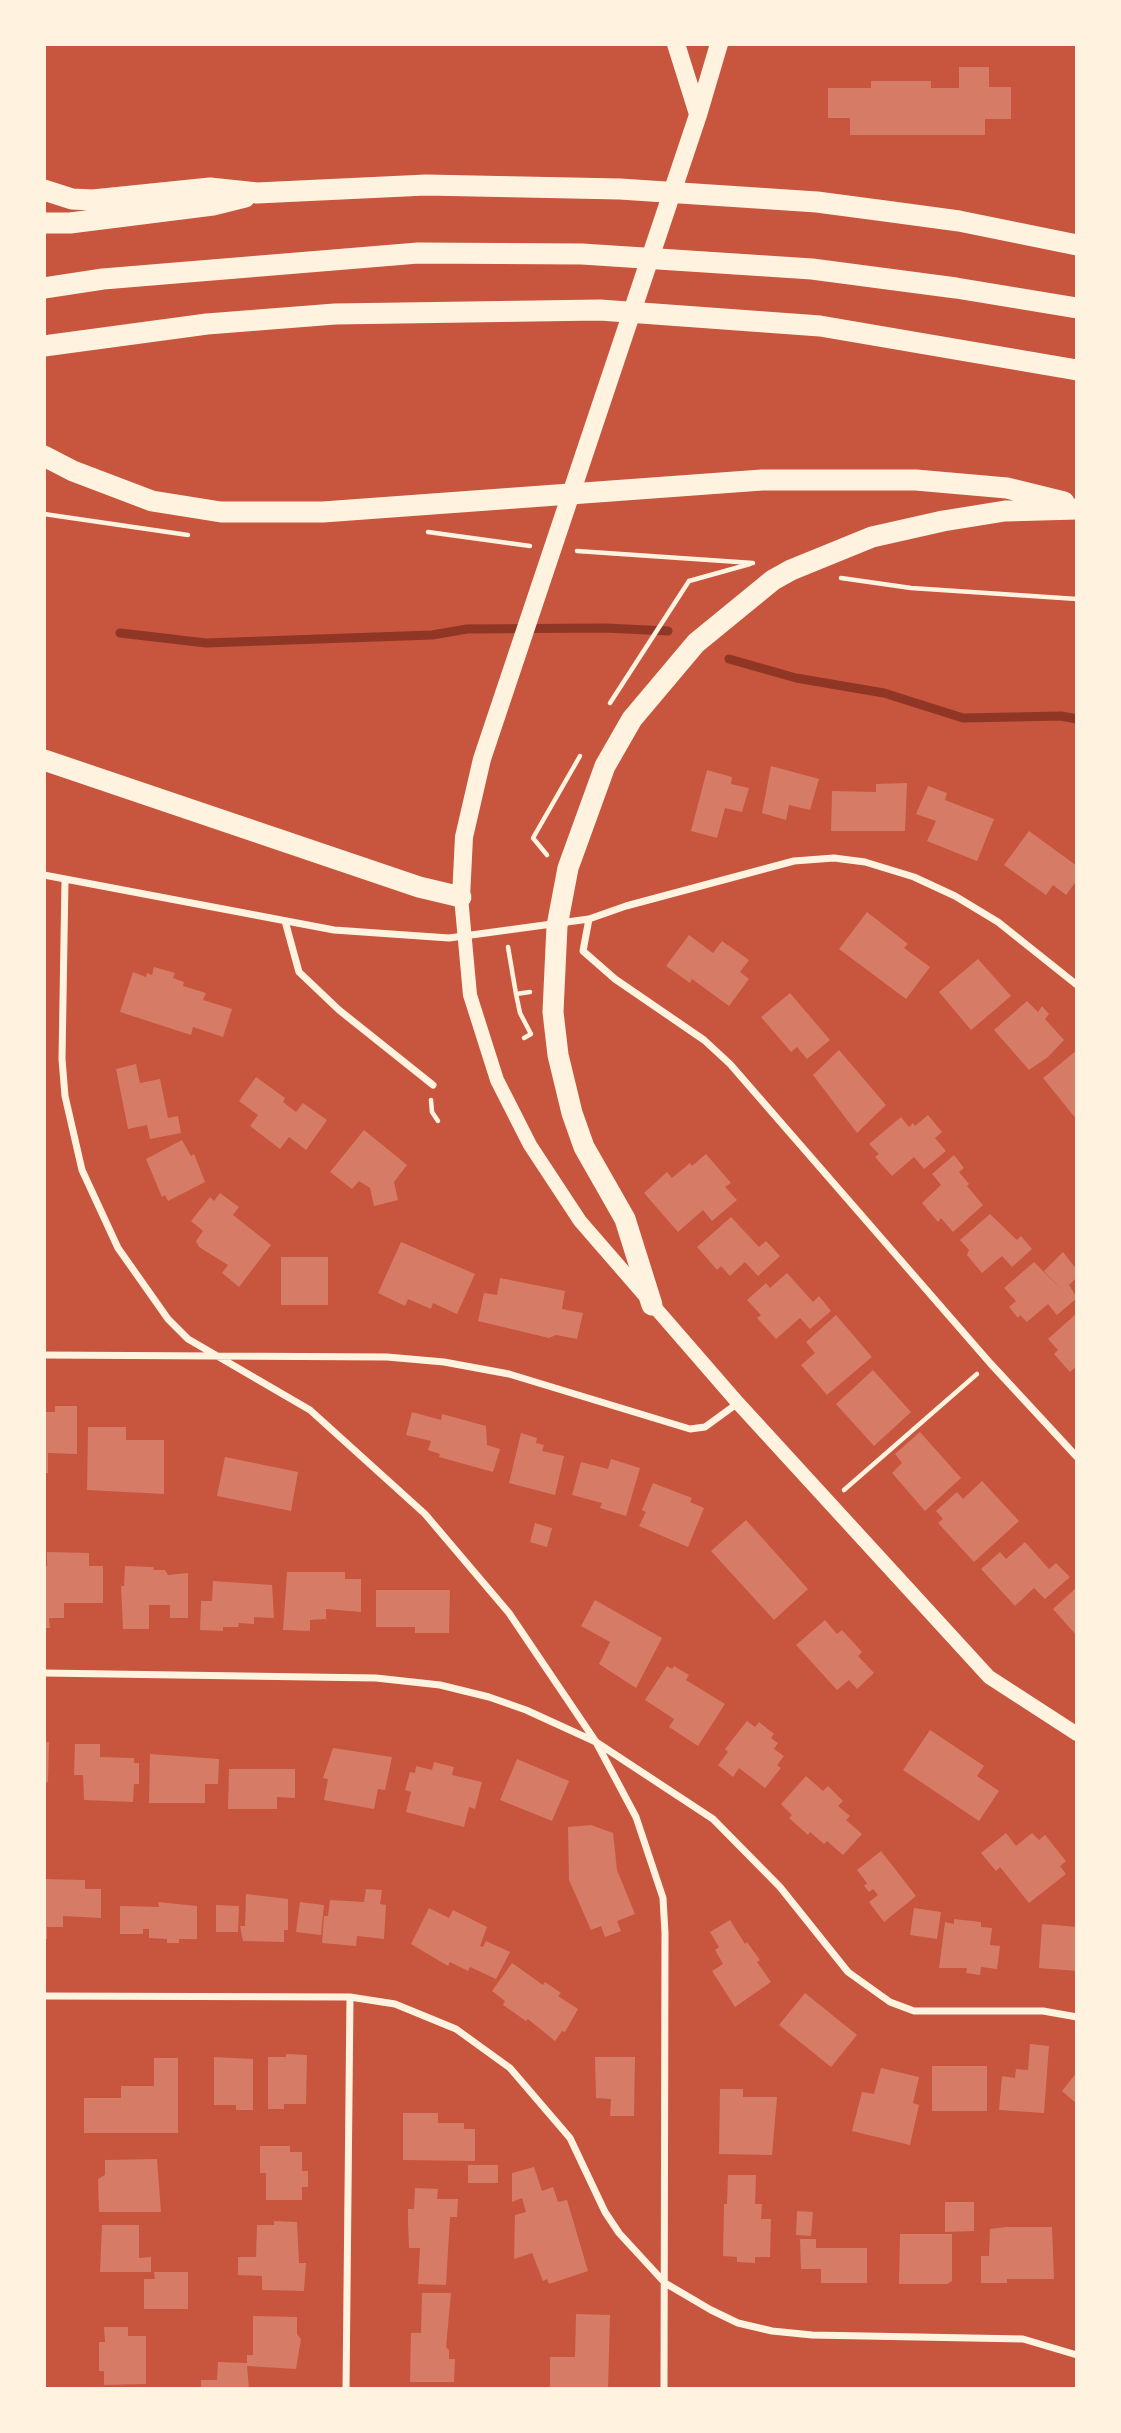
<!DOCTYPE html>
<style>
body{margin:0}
#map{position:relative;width:1121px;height:2433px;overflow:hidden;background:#c8553d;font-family:"Space Grotesk",sans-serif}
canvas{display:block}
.frame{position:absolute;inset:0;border:46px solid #fff3e0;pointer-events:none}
</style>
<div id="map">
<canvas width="1121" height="2433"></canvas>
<div class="frame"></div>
</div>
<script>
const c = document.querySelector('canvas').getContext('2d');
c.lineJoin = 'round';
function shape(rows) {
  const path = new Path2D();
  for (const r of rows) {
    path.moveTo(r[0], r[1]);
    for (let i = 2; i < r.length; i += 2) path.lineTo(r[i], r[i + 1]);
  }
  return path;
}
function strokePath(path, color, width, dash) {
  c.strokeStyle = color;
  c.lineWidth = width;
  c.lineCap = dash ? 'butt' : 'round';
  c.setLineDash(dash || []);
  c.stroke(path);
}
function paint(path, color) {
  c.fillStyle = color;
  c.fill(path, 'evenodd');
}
strokePath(shape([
 [120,633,206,643,432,635,467,629,605,628,668,631],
 [729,659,796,678,884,693,963,718,1061,716,1077,719]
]), '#8f3625', 9);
paint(shape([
 [959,67,989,67,989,87,1011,87,1011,119,985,119,985,135,850,135,850,118,828,118,828,88,871,88,871,81,931,81,931,88,959,88],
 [771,766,819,779,810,810,789,805,786,820,762,813],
 [707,770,732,777,731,784,749,788,742,812,725,808,717,838,691,831],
 [907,783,905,831,831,831,832,791,876,792,876,784],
 [928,786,947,793,945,800,994,819,977,861,927,841,936,821,916,814],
 [1029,831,1077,866,1077,880,1066,895,1053,885,1046,895,1004,865],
 [867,912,908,944,904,948,930,967,906,999,839,949],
 [689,935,713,953,722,941,749,960,740,972,749,979,729,1006,692,979,690,983,666,966],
 [978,959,1011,996,971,1030,939,992],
 [154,967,175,973,173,978,184,982,183,986,206,993,203,1000,232,1009,223,1037,193,1027,191,1035,120,1012,133,972,146,977,147,973,152,975],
 [790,993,830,1040,807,1059,797,1047,791,1052,761,1017],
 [1027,1001,1038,1012,1042,1006,1049,1014,1045,1019,1064,1040,1048,1057,1029,1070,994,1030],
 [839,1050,886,1105,857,1133,813,1075],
 [1077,1050,1077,1120,1043,1078],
 [136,1064,140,1083,160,1079,168,1118,178,1116,181,1133,150,1139,147,1125,128,1129,116,1069],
 [256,1077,285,1098,283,1102,296,1112,303,1103,327,1120,306,1150,289,1137,280,1149,250,1126,258,1115,239,1101],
 [928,1115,942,1132,935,1138,946,1151,924,1169,914,1157,892,1176,875,1157,879,1154,869,1144,901,1117,909,1127,913,1123,915,1126],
 [364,1130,407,1165,394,1182,398,1200,374,1206,370,1188,359,1181,352,1189,330,1172],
 [182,1140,191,1156,194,1154,205,1182,168,1201,165,1195,162,1197,146,1159],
 [706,1154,731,1183,725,1187,737,1200,712,1221,703,1210,678,1232,644,1193,667,1172,672,1178,690,1163,692,1166],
 [954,1155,964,1168,959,1172,969,1184,967,1186,983,1205,953,1232,941,1218,938,1222,922,1203,941,1185,932,1174],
 [220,1193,239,1207,233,1215,271,1245,239,1287,222,1273,228,1265,199,1247,196,1241,203,1231,191,1221,210,1197,214,1201],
 [990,1214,1017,1240,1021,1236,1032,1249,1012,1267,1002,1256,982,1273,967,1255,969,1250,960,1240],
 [731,1217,759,1247,766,1241,780,1256,758,1276,745,1262,730,1276,721,1266,717,1270,697,1247],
 [401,1242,475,1274,457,1314,433,1303,431,1309,408,1299,405,1306,378,1293],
 [1063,1252,1077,1270,1077,1277,1069,1285,1077,1298,1057,1315,1048,1304,1027,1322,1020,1315,1018,1318,1009,1307,1016,1301,1004,1288,1034,1262,1062,1290,1044,1271],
 [281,1257,328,1257,328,1305,281,1305],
 [787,1273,813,1302,819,1296,831,1311,810,1329,800,1318,776,1339,757,1318,761,1315,747,1300,766,1283,770,1288],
 [500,1278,565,1291,562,1309,583,1313,577,1339,556,1335,549,1338,478,1321,484,1293,497,1295],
 [1077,1313,1077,1366,1070,1372,1054,1354,1058,1350,1048,1339],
 [836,1315,872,1357,827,1395,801,1365,815,1353,806,1342],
 [873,1370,911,1412,874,1446,836,1404],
 [55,1406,77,1406,77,1454,48,1453,48,1473,44,1473,44,1412,55,1412],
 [412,1412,441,1420,442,1414,486,1426,487,1445,500,1449,493,1472,439,1457,440,1454,428,1450,431,1441,406,1435],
 [88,1427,126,1427,126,1440,164,1440,164,1494,87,1490],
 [920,1432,961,1478,925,1511,892,1473,902,1463,895,1454],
 [521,1433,537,1438,536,1443,544,1445,542,1451,564,1456,555,1495,509,1483],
 [225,1457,298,1472,291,1511,217,1496],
 [611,1459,640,1468,626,1516,600,1508,602,1503,572,1495,581,1462,608,1469],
 [982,1481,1019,1521,974,1562,938,1523,943,1519,936,1511,957,1492,963,1499],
 [653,1483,692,1498,690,1502,704,1508,688,1547,639,1526,646,1512,642,1510],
 [746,1520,808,1589,774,1620,711,1551],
 [535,1523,552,1528,547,1547,530,1542],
 [1025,1542,1049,1569,1056,1563,1070,1577,1045,1599,1034,1588,1015,1606,981,1569,1000,1552,1006,1559],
 [47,1552,89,1553,89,1566,103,1566,103,1603,64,1603,64,1618,49,1618,50,1628,44,1628,44,1567,47,1566],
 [125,1566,153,1567,154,1570,165,1570,168,1575,188,1573,188,1618,170,1618,170,1605,149,1605,149,1629,123,1629,121,1586,124,1586],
 [287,1572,345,1572,345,1579,361,1579,361,1612,326,1609,326,1619,310,1620,310,1631,283,1630],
 [213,1581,272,1585,274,1618,254,1617,254,1624,239,1623,238,1627,223,1627,223,1631,200,1630,201,1601,212,1601],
 [1077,1587,1077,1636,1053,1609],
 [376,1590,450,1590,449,1633,415,1633,415,1627,376,1627],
 [595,1600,662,1638,636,1688,599,1664,610,1642,581,1626],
 [825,1620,837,1634,842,1630,862,1652,858,1656,874,1673,857,1689,849,1680,837,1690,796,1645],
 [667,1666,672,1669,674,1666,689,1675,686,1680,725,1704,698,1746,669,1727,674,1719,645,1700],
 [747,1721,755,1727,759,1722,774,1734,771,1738,778,1743,774,1749,784,1756,777,1765,781,1768,765,1788,739,1768,733,1777,718,1765,728,1752,725,1749],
 [930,1730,984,1766,977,1776,999,1791,979,1821,903,1770],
 [44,1742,49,1742,48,1782,44,1782],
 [75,1744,100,1744,100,1757,134,1758,134,1763,139,1763,139,1784,134,1784,133,1802,84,1800,83,1775,74,1775],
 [333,1748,392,1757,385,1790,378,1789,374,1809,324,1800,328,1779,323,1778],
 [150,1754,219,1759,218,1784,205,1784,205,1803,149,1803],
 [517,1759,569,1781,552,1821,500,1800],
 [434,1762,454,1767,452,1775,482,1782,475,1809,469,1807,464,1827,406,1812,411,1792,405,1790,410,1772,415,1773,416,1766,432,1770],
 [229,1769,295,1769,295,1798,277,1797,277,1809,228,1809],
 [806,1776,823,1791,828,1786,843,1801,838,1806,850,1816,846,1820,862,1834,843,1855,827,1841,824,1844,810,1832,808,1835,789,1818,792,1815,781,1804],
 [591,1825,613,1833,617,1870,635,1914,617,1921,621,1931,605,1937,601,1926,591,1930,569,1880,568,1827],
 [1006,1833,1016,1846,1032,1833,1039,1840,1045,1835,1066,1861,1060,1866,1066,1874,1029,1903,1000,1867,996,1871,981,1853],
 [881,1851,916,1896,884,1922,869,1902,878,1895,873,1889,869,1892,864,1886,867,1883,857,1870],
 [44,1879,85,1880,85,1889,101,1889,101,1918,63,1916,63,1927,47,1927,47,1939,44,1939],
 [366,1889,382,1890,380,1904,386,1905,384,1939,357,1936,356,1946,322,1943,324,1916,328,1916,330,1900,364,1902],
 [246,1894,288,1899,288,1930,284,1930,284,1942,243,1941,240,1926,245,1926],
 [158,1902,197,1906,197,1939,179,1939,179,1943,167,1943,167,1939,149,1938,149,1929,143,1929,143,1934,120,1934,120,1906,159,1907],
 [300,1902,324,1905,321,1935,296,1932],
 [216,1905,239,1906,238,1932,216,1932],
 [429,1908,449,1918,453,1910,487,1927,480,1946,483,1947,486,1941,510,1952,496,1979,470,1967,468,1971,450,1962,448,1966,411,1944],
 [914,1908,941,1912,937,1939,910,1935],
 [954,1919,981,1922,981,1927,992,1928,990,1945,1000,1946,997,1969,981,1967,980,1975,966,1973,967,1968,939,1968,945,1922,954,1924],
 [730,1920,745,1944,747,1942,760,1960,757,1962,771,1982,735,2007,712,1971,723,1964,715,1950,719,1947,710,1932],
 [1042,1924,1077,1927,1077,1971,1039,1968],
 [512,1963,543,1985,545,1982,561,1993,558,1996,578,2009,565,2032,562,2031,555,2041,528,2019,526,2021,503,2005,505,2001,492,1991],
 [805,1993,857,2035,831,2067,779,2025],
 [1030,2044,1049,2046,1044,2113,999,2110,1002,2076,1015,2078,1016,2069,1028,2070],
 [286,2054,307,2055,306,2104,284,2104,284,2109,268,2109,268,2057,286,2057],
 [214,2057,253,2059,253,2110,236,2110,236,2105,214,2105],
 [595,2057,635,2057,634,2116,610,2116,611,2099,596,2098],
 [154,2058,178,2058,178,2133,84,2133,84,2098,121,2098,121,2086,154,2086],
 [932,2066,987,2066,987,2111,932,2111],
 [881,2068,919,2077,913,2103,919,2105,910,2145,852,2131,862,2092,874,2094],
 [1077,2072,1077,2104,1062,2091],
 [720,2089,743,2089,743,2097,777,2097,772,2155,719,2154],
 [403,2113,438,2113,438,2123,464,2123,464,2129,475,2129,475,2161,403,2160],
 [260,2146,290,2146,290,2152,302,2152,302,2171,308,2171,308,2187,302,2187,302,2200,266,2200,266,2173,260,2173],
 [157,2159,161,2212,99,2212,98,2179,105,2175,105,2160],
 [468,2165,498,2165,498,2183,468,2183],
 [534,2167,542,2191,553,2187,558,2202,567,2200,588,2271,549,2284,547,2279,543,2281,532,2253,514,2259,515,2215,526,2212,522,2198,512,2202,512,2173],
 [728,2175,756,2175,755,2204,762,2204,761,2219,771,2219,770,2257,755,2257,755,2263,737,2262,737,2257,723,2256,724,2204,727,2204],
 [415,2188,438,2189,437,2199,458,2199,457,2217,450,2217,446,2285,418,2284,420,2248,409,2248,408,2221,408,2209,414,2209],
 [945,2202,974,2202,974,2231,945,2232],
 [797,2211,813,2212,811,2236,796,2235],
 [274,2221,297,2222,299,2263,306,2263,304,2291,262,2290,262,2276,238,2275,238,2257,256,2257,257,2225,274,2225],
 [102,2225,139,2225,139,2258,151,2257,151,2272,100,2272],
 [1005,2227,1052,2227,1054,2279,1007,2279,1007,2283,981,2283,981,2256,989,2256,990,2229],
 [900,2234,952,2234,952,2281,947,2284,899,2284],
 [800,2239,816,2239,816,2248,867,2248,867,2283,821,2283,821,2269,801,2269],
 [154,2272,188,2272,188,2309,144,2309,144,2279,155,2279],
 [422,2293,451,2293,446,2347,449,2350,449,2359,455,2359,454,2382,410,2382,411,2333,421,2333],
 [576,2314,610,2315,608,2389,550,2389,550,2357,575,2357],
 [253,2316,297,2317,297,2334,301,2339,296,2369,247,2366,249,2389,201,2389,201,2380,217,2380,218,2362,247,2363,247,2355,253,2355],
 [104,2327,128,2327,128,2336,146,2336,146,2384,104,2385,104,2371,99,2371,99,2342,105,2342]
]), '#d67c66');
strokePath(shape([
 [44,514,188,535],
 [428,532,530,546],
 [577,551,753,563],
 [841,578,911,588,1077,599],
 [610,703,689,581,750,564],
 [547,855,533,838,580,756],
 [508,947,516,994],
 [524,1038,531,1034,520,1013,516,994,530,992],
 [431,1100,432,1112,438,1121],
 [844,1490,977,1374]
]), '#fff3e0', 4.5);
strokePath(shape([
 [44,875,334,930,449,938,589,919,626,906,794,861,834,858,865,862,914,877,955,896,998,922,1077,985],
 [65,880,62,1059,65,1096,82,1170,118,1248,168,1319,188,1339,310,1410,425,1514,509,1613,596,1742,636,1817,663,1898,665,1933,664,2389],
 [589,919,583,951,615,979,704,1040,730,1064,990,1363,1077,1457],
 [285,921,299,972,339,1010,433,1085],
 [44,1355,387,1357,444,1362,509,1374,690,1429,705,1427,738,1403],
 [44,1673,376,1678,440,1685,489,1697,526,1710,596,1742,713,1819,780,1887,848,1972,890,2002,914,2011,1043,2011,1077,2017],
 [44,1996,350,1997,395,2004,456,2029,510,2068,570,2138,605,2212,619,2233,665,2283,711,2310,738,2323,772,2331,812,2335,1023,2339,1077,2355],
 [346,2389,350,1997]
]), '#fff3e0', 7);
strokePath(shape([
 [461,897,470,995,497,1080,530,1145,580,1221,738,1403,989,1677,1077,1734]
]), '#fff3e0', 14);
strokePath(shape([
 [676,44,698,114],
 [461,897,464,837,482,759,698,115,719,44]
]), '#fff3e0', 18);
strokePath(shape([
 [44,190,72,199,93,200,210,188,257,193,426,185,620,189,817,202,885,211,959,221,1077,245],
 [44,223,70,223,213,205,245,197],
 [44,288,103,279,418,253,582,254,812,269,956,288,1077,308],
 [44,346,207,324,335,314,600,310,820,326,1077,370],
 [44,456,73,471,152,501,221,512,323,512,762,480,916,480,1007,488,1064,502],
 [44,760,419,887,461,897],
 [652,1305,625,1219,584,1147,572,1113,558,1055,553,1012,557,926,568,868,605,766,632,719,696,643,773,580,791,570,872,537,943,521,1005,511,1077,509]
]), '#fff3e0', 21);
</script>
